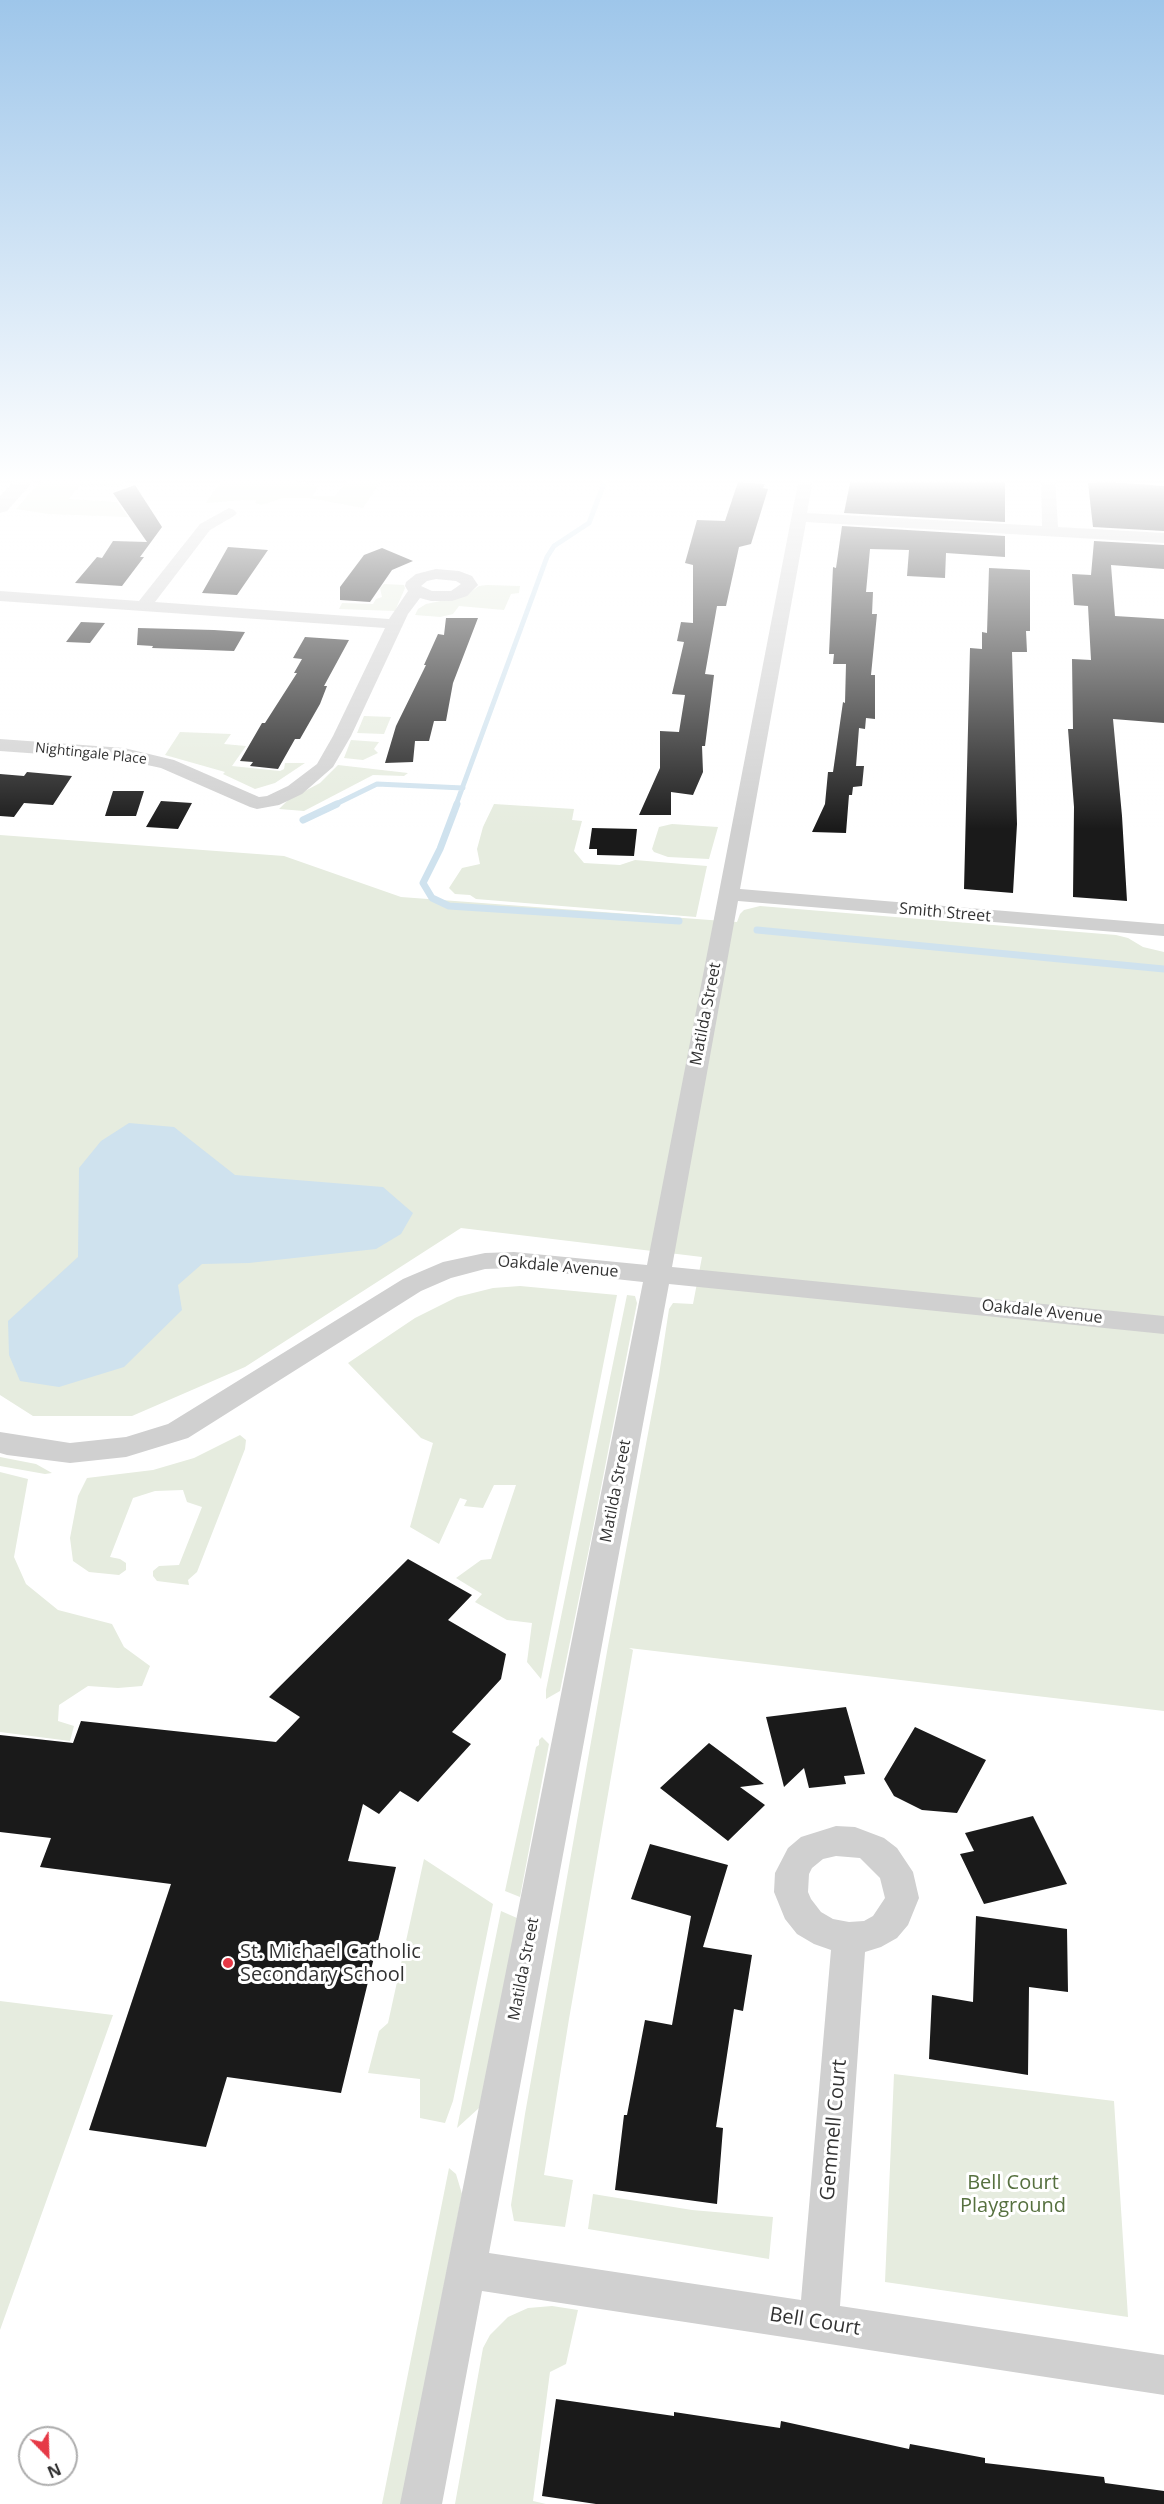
<!DOCTYPE html>
<style>
body{margin:0}
#map{position:relative;width:1164px;height:2504px;overflow:hidden;background:#fff;font-family:"Open Sans",sans-serif}
canvas{display:block}
.north{position:absolute;left:18px;top:2426px;width:60px;height:60px;box-sizing:border-box;background:#fff;border:2px solid #adadad;border-radius:50%;rotate:157deg;font-size:16px;font-weight:700;line-height:24px;text-align:center;color:#333}
.north::after{content:'';display:block;margin:auto;width:21px;height:27px;background:#e63946;clip-path:polygon(50% 0,100% 100%,50% 72%,0 100%)}
</style>
<div id="map">
<canvas width="1164" height="2504"></canvas>
<div class="north">N</div>
</div>
<script>
const c = document.querySelector('canvas').getContext('2d');
c.lineJoin = 'round';
function paint(path, color) {
  c.fillStyle = color;
  c.fill(path, 'evenodd');
}
function shape(rows) {
  const path = new Path2D();
  for (const r of rows) {
    path.moveTo(r[0], r[1]);
    for (let i = 2; i < r.length; i += 2) path.lineTo(r[i], r[i + 1]);
  }
  return path;
}
function strokePath(path, color, width, dash) {
  c.strokeStyle = color;
  c.lineWidth = width;
  c.lineCap = dash ? 'butt' : 'round';
  c.setLineDash(dash || []);
  c.stroke(path);
}
function label(font, color, halo, rows, align = 'center') {
  c.font = font + ' "Open Sans",sans-serif';
  c.lineWidth = 6;
  c.setLineDash([]);
  c.textBaseline = 'middle';
  c.strokeStyle = halo;
  c.fillStyle = color;
  for (const [text, x, y, turn = 0] of rows) {
    c.save();
    c.translate(x, y);
    c.rotate((+turn || 0) * Math.PI / 180);
    c.textAlign = isNaN(turn) ? turn : align;
    if (halo) c.strokeText(text, 0, 0);
    c.fillText(text, 0, 0);
    c.restore();
  }
}
paint(shape([
 [44,478,129,478,119,487,81,484,69,499,117,502,128,517,48,514,16,509],
 [223,478,289,478,293,481,319,485,313,496,335,496,347,480,381,481,363,508,309,498,283,498,261,505,255,503,256,500,244,500,206,503],
 [384,584,404,585,405,588,395,611,339,609,342,603,373,604,376,599,382,597,380,588],
 [487,585,520,586,519,593,511,594,504,610,459,606,453,614,440,617,415,615,418,609,426,604,465,596,479,586],
 [364,716,391,717,384,734,357,733],
 [180,732,231,734,224,744,246,746,232,766,280,771,284,769,285,763,305,763,275,783,255,789,223,774,225,772,165,755],
 [351,740,379,742,374,749,378,753,363,760,344,758],
 [338,765,408,773,404,776,373,775,304,811,279,809,288,800,320,783],
 [494,804,574,809,572,820,582,821,574,851,584,863,620,865,635,860,707,866,696,917,476,899,470,895,455,894,449,888,462,868,480,864,477,849,483,827],
 [672,824,718,827,709,859,668,857,654,852,652,849,659,827],
 [0,835,284,856,401,897,737,922,740,914,744,910,760,906,1116,935,1128,938,1143,947,1164,952,1164,1711,629,1648,633,1650,569,2019,544,2175,573,2180,565,2227,514,2221,511,2205,525,2114,608,1646,659,1375,669,1309,673,1303,693,1304,702,1257,461,1228,245,1367,132,1416,33,1416,0,1395],
 [520,1286,617,1295,541,1679,527,1662,532,1623,507,1620,475,1602,482,1594,456,1578,481,1560,491,1559,516,1485,494,1485,483,1508,464,1506,467,1500,460,1498,439,1544,410,1527,433,1443,421,1438,348,1363,415,1318,457,1297,493,1288],
 [627,1295,635,1296,637,1303,591,1539,560,1691,546,1699,546,1690],
 [240,1435,246,1440,245,1449,197,1572,188,1580,189,1585,157,1581,153,1576,153,1571,159,1566,179,1565,202,1507,187,1502,183,1490,155,1491,133,1498,110,1557,120,1559,126,1563,126,1570,119,1575,89,1572,73,1561,70,1538,78,1496,87,1478,153,1470,194,1458],
 [0,1457,36,1464,52,1473,45,1474,0,1466],
 [0,1472,28,1479,14,1557,26,1584,58,1610,112,1624,124,1647,150,1666,142,1686,118,1688,88,1686,59,1705,58,1721,74,1726,70,1741,0,1732],
 [542,1737,549,1744,520,1897,505,1891,536,1747,539,1745,539,1740],
 [424,1859,493,1904,453,2101,445,2123,420,2118,420,2079,368,2073,379,2031,388,2023],
 [501,1911,517,1918,483,2099,479,2108,457,2128],
 [0,2001,113,2015,0,2330],
 [894,2074,1114,2101,1128,2317,885,2282],
 [449,2168,456,2174,462,2194,401,2504,382,2504],
 [593,2194,692,2210,773,2217,769,2259,588,2229],
 [552,2306,578,2310,566,2364,550,2372,533,2501,546,2504,455,2504,483,2348,490,2335,508,2317,528,2308]
]), '#e6ecdf');
paint(shape([
 [129,1123,174,1127,235,1175,383,1187,413,1213,401,1234,376,1249,249,1263,202,1264,178,1285,182,1310,124,1367,59,1387,20,1381,9,1355,8,1321,78,1257,79,1168,101,1141]
]), '#cfe2ee');
strokePath(shape([
 [334,805,377,784,463,788],
 [456,805,547,557,554,546,589,523,606,478]
]), '#cfe2ee', 5);
strokePath(shape([
 [457,804,440,849,423,883,432,898,449,906,679,921],
 [303,820,337,804],
 [757,930,1164,969]
]), '#cfe2ee', 7);
paint(shape([
 [851,478,1005,478,1005,522,844,513],
 [1097,481,1164,486,1164,531,1093,527,1088,483,1097,483],
 [738,482,765,484,763,488,768,489,751,544,739,547,726,606,717,606,705,674,714,675,705,746,702,746,703,772,693,795,671,792,671,815,639,815,660,768,660,731,679,732,685,695,672,694,684,642,677,641,681,622,693,623,693,565,685,563,697,520,725,521],
 [135,485,162,527,140,557,144,557,122,586,75,583,97,557,102,558,113,541,147,542,113,493],
 [842,526,1005,536,1005,557,946,553,945,578,907,576,909,550,870,549,866,592,873,592,872,614,877,614,871,675,875,675,875,719,866,718,865,729,859,728,856,766,864,766,862,786,853,787,852,795,849,795,846,833,812,832,825,804,828,772,833,772,843,702,845,703,846,664,833,664,834,654,829,654,833,567,836,568],
 [1094,541,1164,545,1164,569,1111,565,1115,616,1164,619,1164,723,1113,719,1122,816,1127,901,1073,897,1074,807,1068,729,1073,729,1072,659,1091,660,1088,606,1074,605,1072,574,1091,575],
 [228,547,268,550,237,595,202,593],
 [382,548,413,561,392,570,370,602,340,600,340,587,364,555],
 [989,568,1030,570,1030,631,1026,631,1027,652,1012,652,1017,824,1013,893,964,889,970,648,982,649,982,632,987,633],
 [446,618,478,618,453,683,446,721,434,721,429,741,415,741,413,762,385,763,396,726,426,665,424,665,438,634,444,635],
 [81,622,105,623,90,643,66,642],
 [138,628,214,630,245,632,234,651,152,648,153,646,137,645],
 [305,637,349,640,324,686,327,686,320,704,300,739,295,739,278,769,250,766,253,762,240,761,262,723,265,723,297,673,294,673,302,659,293,658],
 [27,772,72,776,53,805,24,803,14,817,0,816,0,774,24,776],
 [113,791,144,791,136,816,105,816],
 [161,801,192,803,178,829,146,827],
 [592,828,637,829,634,856,597,855,597,849,589,849],
 [408,1559,472,1595,448,1620,506,1654,501,1679,452,1732,471,1744,418,1802,400,1791,379,1814,363,1804,348,1861,396,1867,341,2093,227,2077,206,2147,89,2130,171,1884,40,1867,51,1838,0,1832,0,1735,73,1743,81,1721,276,1742,300,1717,269,1697],
 [846,1707,865,1774,844,1776,846,1784,809,1788,804,1768,784,1787,766,1717],
 [915,1727,986,1760,957,1813,922,1810,894,1796,884,1779],
 [709,1743,764,1784,740,1787,765,1805,728,1841,660,1788],
 [1033,1816,1067,1884,984,1904,960,1854,974,1851,965,1833],
 [650,1844,728,1865,703,1947,752,1955,743,2011,734,2009,716,2127,723,2128,717,2204,615,2190,624,2115,627,2115,645,2020,672,2025,691,1916,631,1899],
 [976,1916,1067,1929,1068,1992,1029,1987,1028,2075,929,2059,932,1995,973,2002],
 [556,2399,674,2416,674,2412,780,2428,781,2421,909,2449,910,2444,985,2458,985,2463,1104,2477,1105,2483,1164,2491,1164,2504,596,2504,542,2496]
]), '#1a1a1a');
paint(shape([
 [799,478,813,478,807,513,1042,526,1041,478,1055,478,1058,527,1164,533,1164,543,806,522,740,889,1162,924,1164,924,1164,936,738,901,672,1267,1164,1316,1164,1334,669,1284,489,2253,801,2300,831,1950,814,1944,797,1934,785,1919,774,1892,775,1873,788,1848,801,1837,836,1826,855,1827,884,1838,897,1848,913,1872,919,1898,908,1925,897,1938,881,1947,865,1952,840,2306,1164,2355,1164,2395,482,2291,442,2504,400,2504,643,1282,514,1268,485,1269,451,1278,421,1291,188,1438,126,1457,70,1463,7,1455,0,1453,0,1432,70,1443,126,1437,168,1424,403,1279,443,1262,485,1253,514,1252,647,1265,799,478],
 [836,1856,860,1858,880,1878,885,1898,873,1916,864,1921,849,1922,833,1919,821,1912,811,1899,808,1892,809,1874,812,1868,823,1859,836,1856],
 [229,508,234,510,237,513,234,516,210,530,155,602,389,619,408,591,405,586,406,582,416,574,436,569,459,571,472,576,478,585,467,596,452,601,431,601,420,598,408,614,351,736,333,767,302,794,279,805,257,809,250,807,161,768,124,760,0,751,0,739,124,748,174,760,259,797,267,796,288,786,317,764,333,736,385,628,0,601,0,591,139,601,200,524,229,508],
 [436,579,456,581,461,584,451,591,432,591,421,586,427,581,436,579]
]), '#d0d0d0');
paint(shape([
 [17,478,36,478,7,511,0,513,0,496,17,478]
]), '#d0d0d0');
const sky = c.createLinearGradient(0, 0, 0, 829);
sky.addColorStop(0, '#9ec6ea');
sky.addColorStop(0.58, '#fff');
sky.addColorStop(1, '#ffffff00');
c.fillStyle = sky;
c.fillRect(0, 0, 1164, 829);
for (const [x, y, r, color] of [
 [228,1963,6,"#e63946"]
]) {
  const dot = new Path2D();
  dot.arc(x, y, r, 0, 2 * Math.PI);
  c.fillStyle = color;
  c.fill(dot);
  strokePath(dot, '#fff', 2);
}
label('14px', '#333', '#fff', [
 ["Nightingale Place",91,754,6]
]);
label('16px', '#333', '#fff', [
 ["Smith Street",945,913,5],
 ["Matilda Street",706,1014,-79],
 ["Oakdale Avenue",558,1267,5],
 ["Oakdale Avenue",1042,1312,6],
 ["Matilda Street",616,1491,-79],
 ["Matilda Street",524,1969,-79]
]);
label('20px', '#333', '#fff', [
 ["St. Michael Catholic",240,1952],
 ["Secondary School",240,1975]
], 'left');
label('20px', '#333', '#fff', [
 ["Gemmell Court",834,2130,-85],
 ["Bell Court",815,2322,9]
]);
label('20px', '#56703f', '#fff', [
 ["Bell Court",1013,2183],
 ["Playground",1013,2206]
]);
</script>
